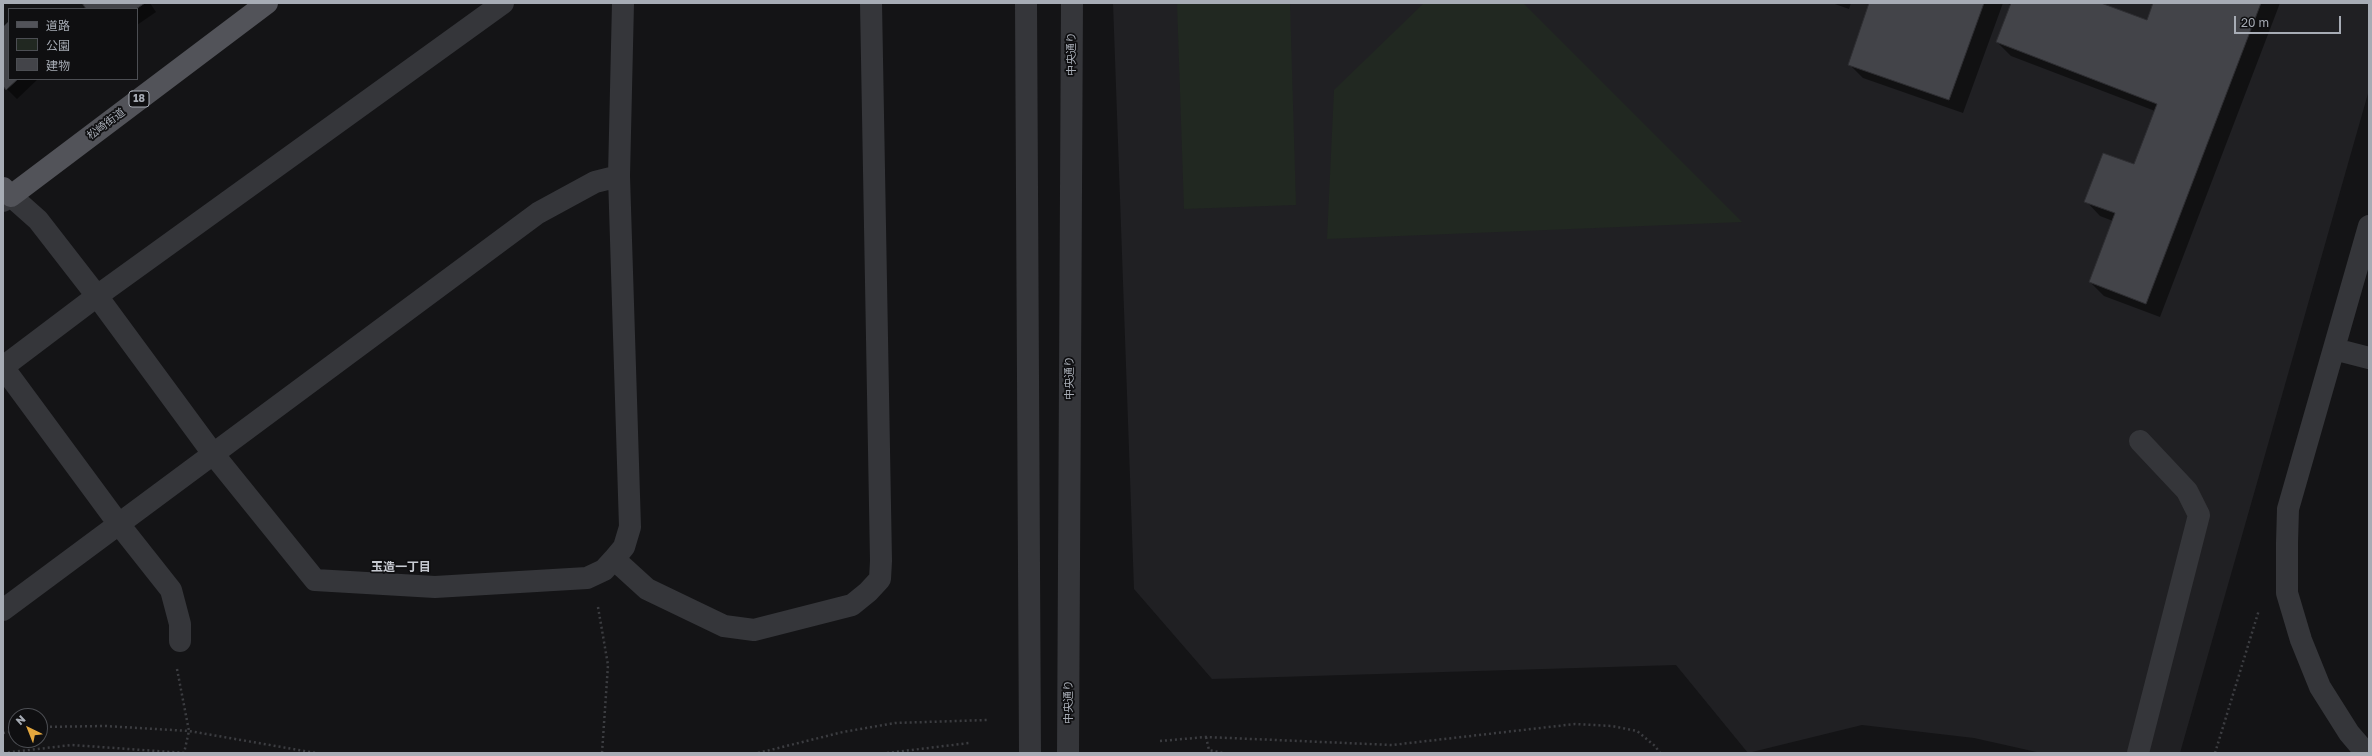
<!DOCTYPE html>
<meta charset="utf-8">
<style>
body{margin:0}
#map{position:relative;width:2372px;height:756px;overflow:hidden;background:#141416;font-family:"Golos Text","Noto Sans JP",sans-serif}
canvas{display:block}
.frame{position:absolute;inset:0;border:4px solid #a7acb5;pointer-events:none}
.legend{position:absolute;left:8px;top:8px;width:130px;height:72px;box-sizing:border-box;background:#0f0f11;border:1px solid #4c4e53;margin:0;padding:5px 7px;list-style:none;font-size:12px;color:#a7acb5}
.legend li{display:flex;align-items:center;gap:8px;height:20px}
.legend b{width:20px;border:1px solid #4c4e53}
.north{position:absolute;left:8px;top:708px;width:40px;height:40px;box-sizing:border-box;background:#0f0f11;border:1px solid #4c4e53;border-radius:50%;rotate:317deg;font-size:11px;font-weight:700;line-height:16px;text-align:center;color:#a7acb5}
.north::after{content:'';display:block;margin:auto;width:14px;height:18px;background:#e4a73e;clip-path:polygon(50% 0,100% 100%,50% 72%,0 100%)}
.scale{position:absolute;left:2234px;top:16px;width:107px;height:18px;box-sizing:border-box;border:2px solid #a7acb5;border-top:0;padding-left:5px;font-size:12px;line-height:14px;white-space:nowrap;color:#a7acb5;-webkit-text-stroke:3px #0f0f11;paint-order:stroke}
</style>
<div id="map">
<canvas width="2372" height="756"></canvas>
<div class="frame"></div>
<ul class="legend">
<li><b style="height:5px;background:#525359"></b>道路</li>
<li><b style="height:11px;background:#212821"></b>公園</li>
<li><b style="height:11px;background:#434449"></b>建物</li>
</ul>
<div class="north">N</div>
<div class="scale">20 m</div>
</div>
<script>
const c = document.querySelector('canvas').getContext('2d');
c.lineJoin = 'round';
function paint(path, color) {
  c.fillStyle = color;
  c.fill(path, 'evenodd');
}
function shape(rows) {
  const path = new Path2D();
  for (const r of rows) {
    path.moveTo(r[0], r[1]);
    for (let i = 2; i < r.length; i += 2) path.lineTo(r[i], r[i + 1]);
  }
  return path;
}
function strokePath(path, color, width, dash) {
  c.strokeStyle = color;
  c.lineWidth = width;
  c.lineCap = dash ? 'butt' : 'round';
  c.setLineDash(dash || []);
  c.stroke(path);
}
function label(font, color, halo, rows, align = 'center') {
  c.font = font + ' "Golos Text","Noto Sans JP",sans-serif';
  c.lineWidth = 3.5;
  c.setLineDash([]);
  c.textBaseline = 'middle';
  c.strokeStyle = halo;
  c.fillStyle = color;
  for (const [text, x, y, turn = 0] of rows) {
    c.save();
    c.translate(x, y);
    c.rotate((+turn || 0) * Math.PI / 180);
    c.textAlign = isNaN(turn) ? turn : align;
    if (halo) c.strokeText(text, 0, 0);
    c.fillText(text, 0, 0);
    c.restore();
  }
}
paint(shape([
 [1113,3,2369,3,2369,90,2180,753,2041,753,1974,738,1862,725,1748,753,1676,665,1212,679,1134,589]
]), '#202023');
paint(shape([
 [1177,3,1290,3,1296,205,1184,209],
 [1424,3,1523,3,1742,222,1327,239,1334,90]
]), '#212821');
paint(shape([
 [83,3,150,3,156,12,137,25,137,9,87,9],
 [1832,3,1851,3,1849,9],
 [1871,3,2003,3,1963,113,1863,78,1849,64],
 [2005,3,2098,3,2147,22,2155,3,2280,3,2160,317,2104,296,2090,282,2113,221,2100,216,2086,201,2134,165,2155,111,2011,56,1997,42,2011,5],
 [9,23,9,79,38,79,17,99,3,85,3,28]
]), '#0007');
const building = shape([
 [82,3,145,3,136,9,86,9,82,3],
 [1869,3,1984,3,1949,100,1848,65,1869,3],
 [2011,3,2101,3,2147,20,2153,3,2261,3,2146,304,2089,282,2115,213,2084,202,2103,153,2134,164,2157,104,1996,42,2011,3],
 [9,21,9,79,18,79,6,90,3,86,3,27,9,21]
]);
paint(building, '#434449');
strokePath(building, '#2e2e32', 1);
strokePath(shape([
 [598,607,608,665,602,753],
 [177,669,189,731,184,753],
 [40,727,105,726,189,731,316,753],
 [3,733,16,731],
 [1206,737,1209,750,1223,753],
 [1160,741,1206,737,1392,745,1575,724,1612,726,1637,731,1655,746,1660,753],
 [3,753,72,745,185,753],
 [758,753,843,732,895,723,987,720],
 [887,753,969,743],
 [2215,753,2259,610]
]), '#3c3d41', 2.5, [2, 3]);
strokePath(shape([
 [1026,3,1030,753],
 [3,201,11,196,38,220,97,296,214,455,315,580,435,587,587,578,604,570,614,559,624,547,630,527,619,176,623,3],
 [2334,349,2369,358],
 [3,367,97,296,503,3],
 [3,367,118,523,171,590,180,624,180,641],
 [614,559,647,589,724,626,754,630,852,605,868,592,880,579,881,561,871,3],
 [3,610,538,213,595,182,619,176],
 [1068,753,1072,3],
 [2138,753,2199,515,2187,491,2140,441],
 [2366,753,2349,733,2320,687,2301,640,2287,593,2287,543,2288,509,2369,226]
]), '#35363a', 22);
strokePath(shape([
 [3,188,11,196,267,3]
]), '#525359', 22);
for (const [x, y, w] of [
 [139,99,20]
]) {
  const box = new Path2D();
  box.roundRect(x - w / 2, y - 8, w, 16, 3);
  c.fillStyle = '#0f0f11';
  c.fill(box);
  strokePath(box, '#a7acb5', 1);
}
label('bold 10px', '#a7acb5', null, [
 ["18",139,99]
]);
label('11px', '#a7acb5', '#0f0f11', [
 ["中央通り",1072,54,-90],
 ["松崎街道",106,124,-37],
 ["中央通り",1070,378,-90],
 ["中央通り",1069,702,-90]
]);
label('bold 12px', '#c7cad1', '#0f0f11', [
 ["玉造一丁目",401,567]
]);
</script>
